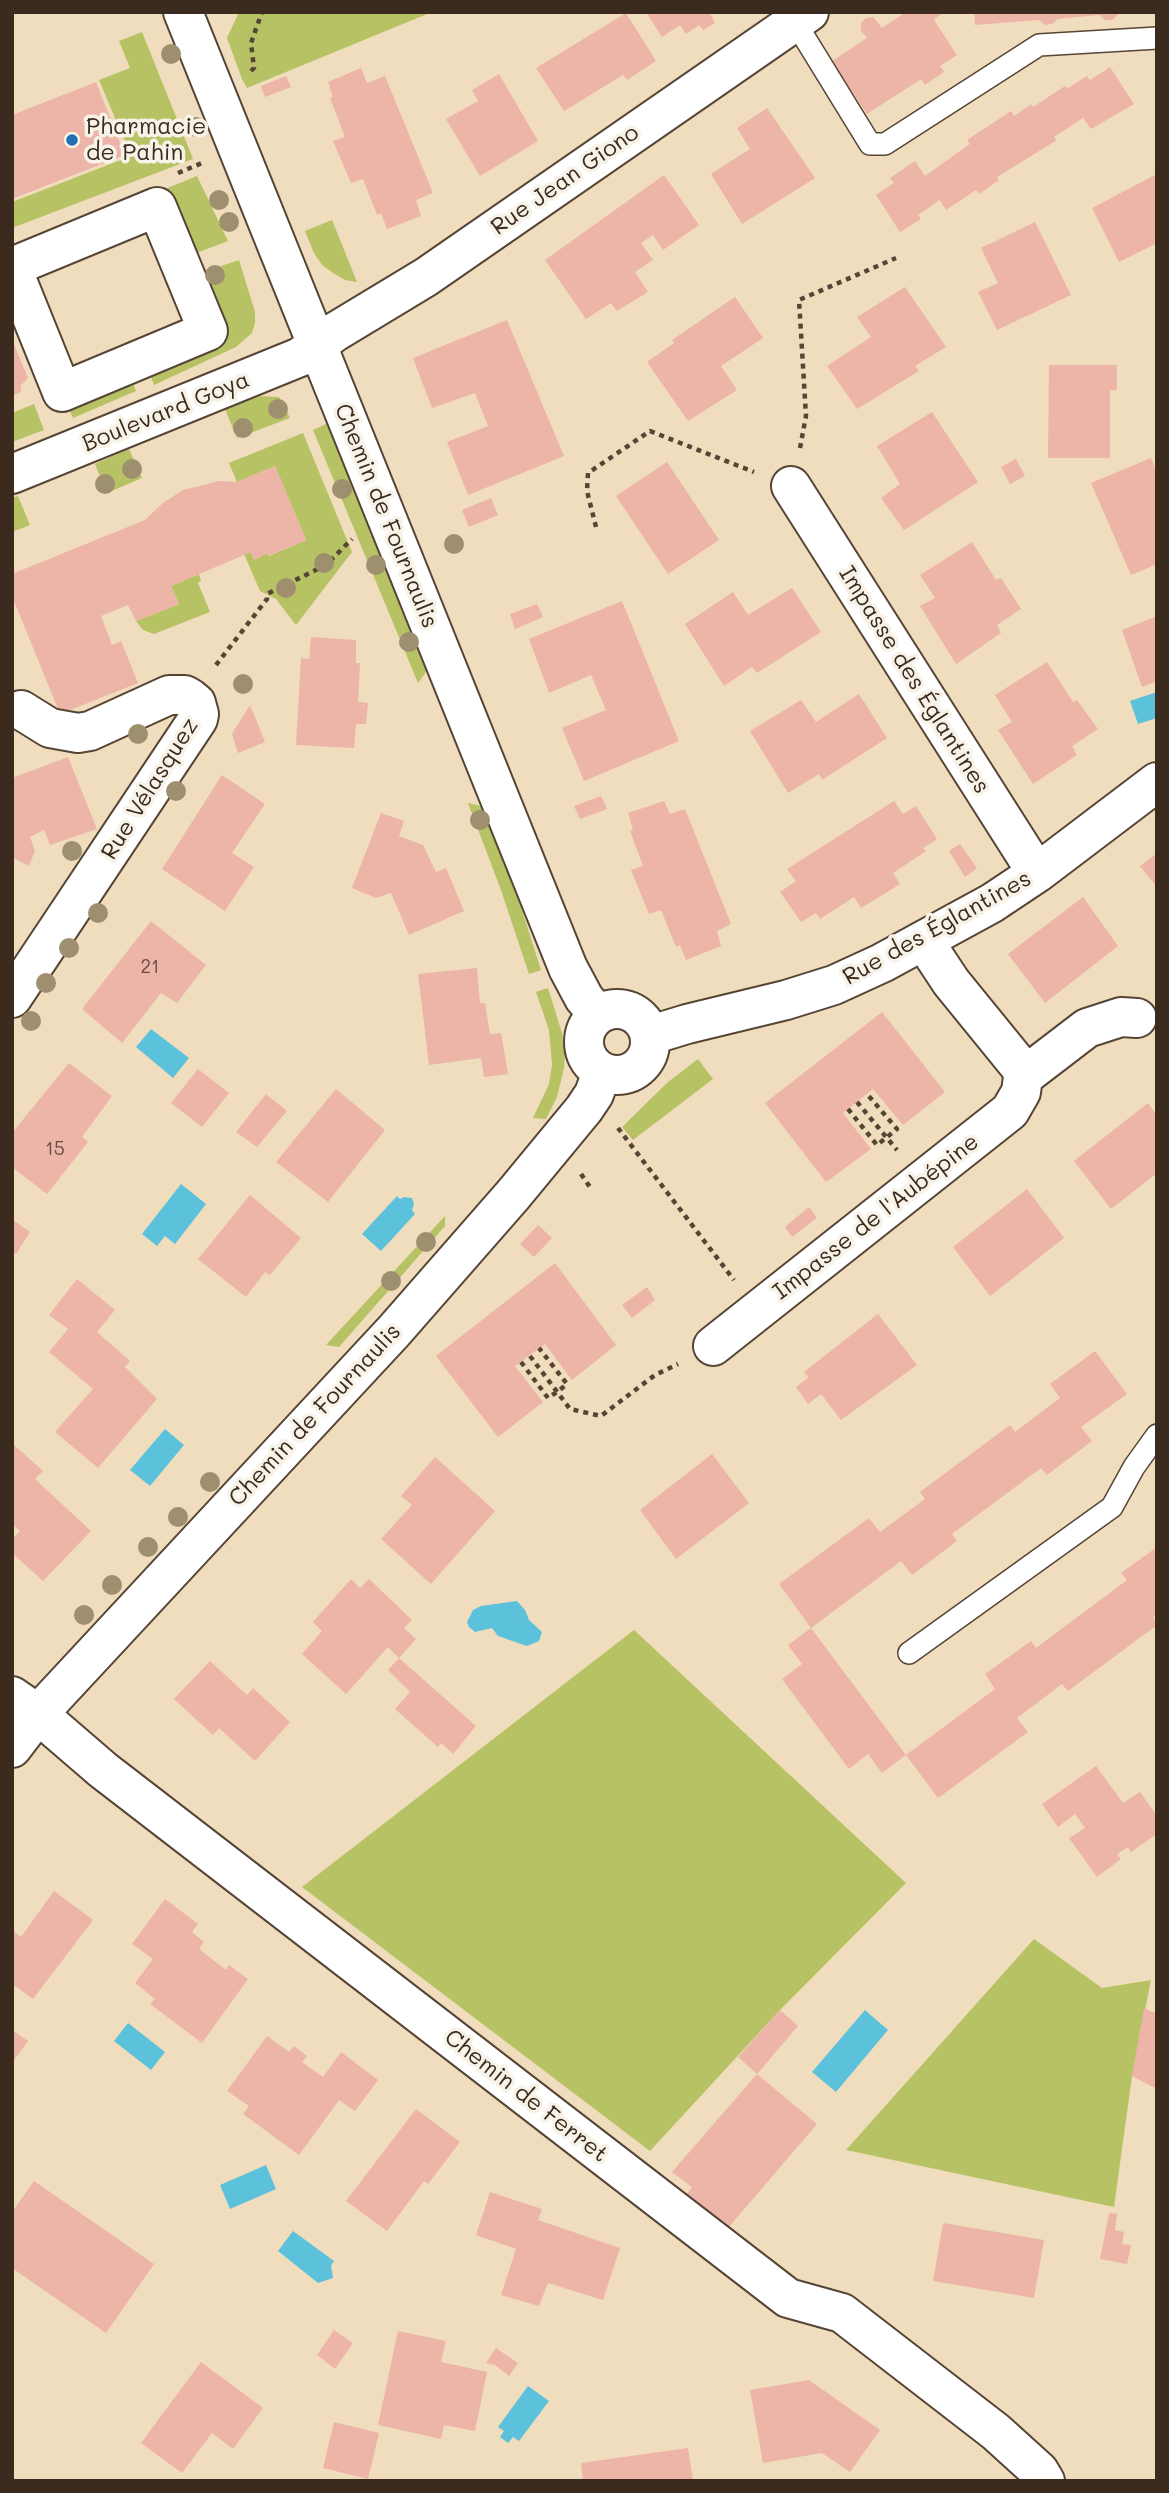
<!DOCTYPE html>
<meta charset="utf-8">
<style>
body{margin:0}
#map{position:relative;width:1169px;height:2493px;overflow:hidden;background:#f0ddbd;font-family:Mali,sans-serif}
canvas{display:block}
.frame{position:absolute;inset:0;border:14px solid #3b2a1e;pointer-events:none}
</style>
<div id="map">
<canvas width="1169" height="2493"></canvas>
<div class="frame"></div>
</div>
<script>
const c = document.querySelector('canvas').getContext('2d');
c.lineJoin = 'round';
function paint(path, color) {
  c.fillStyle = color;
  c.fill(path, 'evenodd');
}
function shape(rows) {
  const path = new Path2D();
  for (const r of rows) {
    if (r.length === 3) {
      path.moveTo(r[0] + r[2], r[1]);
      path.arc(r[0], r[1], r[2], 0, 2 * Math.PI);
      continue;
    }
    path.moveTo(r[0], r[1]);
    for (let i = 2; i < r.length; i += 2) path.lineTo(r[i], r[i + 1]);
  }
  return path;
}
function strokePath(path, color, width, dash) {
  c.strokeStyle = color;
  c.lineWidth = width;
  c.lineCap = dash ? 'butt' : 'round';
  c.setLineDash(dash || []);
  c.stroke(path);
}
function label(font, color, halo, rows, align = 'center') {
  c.font = font + ' Mali,sans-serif';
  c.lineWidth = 7;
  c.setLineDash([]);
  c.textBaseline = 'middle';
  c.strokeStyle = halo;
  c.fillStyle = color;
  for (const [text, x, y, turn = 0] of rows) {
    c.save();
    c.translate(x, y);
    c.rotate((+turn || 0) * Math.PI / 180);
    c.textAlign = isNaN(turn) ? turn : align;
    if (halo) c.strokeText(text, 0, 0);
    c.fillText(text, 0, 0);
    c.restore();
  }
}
paint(shape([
 [239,12,432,12,247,88,242,79,227,38],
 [142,32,193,159,12,228,12,202,131,156,99,80,130,68,119,41],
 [197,176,228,241,178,260,157,207,90,220],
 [332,220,357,282,345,280,333,273,322,265,314,253,305,231],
 [239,260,255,312,255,323,252,333,236,347,154,385,144,358,208,331,186,278],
 [126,365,136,391,73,418,62,392],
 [260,396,279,397,290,418,237,438,225,409],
 [34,404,44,430,12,442,12,413],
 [326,424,333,434,428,669,418,683,313,430],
 [303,433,352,552,296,625,276,599,260,591,244,554,251,552,254,560,267,553,269,556,306,540,275,466,237,482,229,463],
 [129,449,142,478,107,493,95,464],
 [18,496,30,525,12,532,12,498],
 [199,574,201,581,198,583,210,612,154,634,143,630,136,621,179,604,171,586],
 [468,803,481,806,520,904,541,970,529,974,501,890],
 [548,988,562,1033,565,1050,564,1068,557,1097,546,1119,533,1118,549,1084,552,1065,549,1030,536,992],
 [698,1059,713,1079,633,1140,622,1127,668,1082],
 [445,1216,445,1226,339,1347,326,1345],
 [634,1630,906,1883,780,2010,650,2151,302,1887],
 [1034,1939,1102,1988,1151,1980,1132,2076,1114,2207,846,2150]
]), '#b6c263');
paint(shape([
 [1157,692,1157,718,1138,724,1130,701],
 [151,1029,189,1058,173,1078,136,1047],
 [181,1184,206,1204,175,1244,165,1236,157,1246,142,1234],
 [397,1196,400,1199,404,1197,412,1198,414,1204,412,1210,415,1214,381,1251,362,1234],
 [165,1429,184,1445,150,1486,130,1470],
 [517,1601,525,1610,529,1620,542,1632,539,1641,527,1646,498,1636,492,1628,475,1632,469,1627,467,1622,473,1610,481,1606],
 [865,2010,888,2030,836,2092,812,2072],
 [128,2023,165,2052,151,2070,114,2041],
 [266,2165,276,2189,230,2209,220,2185],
 [293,2231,334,2261,331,2266,333,2278,318,2283,278,2251],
 [528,2386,549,2401,519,2441,513,2437,508,2443,500,2437,504,2431,498,2427]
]), '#5cc1da');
paint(shape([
 [646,12,709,12,715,23,703,30,699,25,686,34,680,25,662,37],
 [906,12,944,12,934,20,957,55,940,66,944,72,925,85,921,79,867,114,832,61,867,38,861,31,861,23,866,18,873,17,882,28],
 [974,12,1120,12,1113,20,1105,20,1099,15,1057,19,1054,23,1045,25,1039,20,975,25],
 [626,13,656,61,627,80,623,75,564,111,536,68],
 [1110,67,1134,104,1091,129,1083,118,1054,137,1057,140,997,177,999,180,979,194,976,190,946,210,940,200,918,215,921,219,900,232,876,195,894,183,890,178,915,161,925,176,970,144,967,140,1011,111,1014,116,1031,104,1033,107,1065,86,1068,88,1087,76,1090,80],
 [361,68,367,83,385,76,433,193,416,200,421,216,387,229,381,213,377,215,363,179,351,183,333,141,345,137,330,98,333,97,328,82],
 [499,74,538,141,480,176,446,119,478,101,472,90],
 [286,76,291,87,265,97,261,86],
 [96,82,125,155,12,199,12,115],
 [767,108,815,178,742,224,711,174,750,149,737,128],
 [1157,174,1157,243,1119,262,1092,208],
 [664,175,699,225,663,250,653,235,641,243,653,260,635,272,648,292,617,311,611,303,586,319,545,260],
 [1035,222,1071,295,997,330,978,292,998,283,981,248],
 [905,287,946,347,915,366,919,371,857,409,827,366,871,337,857,317],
 [735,297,763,338,721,366,737,390,688,421,647,362,674,343,672,340],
 [507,320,564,456,468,495,447,442,488,426,475,393,432,408,413,358],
 [12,339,28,378,21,385,21,392,12,396],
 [1049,365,1117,365,1117,390,1110,390,1110,458,1048,458],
 [932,412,978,482,904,530,881,498,900,484,877,446],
 [1151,458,1157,473,1157,564,1131,575,1091,483],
 [1016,459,1025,476,1010,484,1001,467],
 [667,462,719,540,668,574,616,496],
 [275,466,306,540,268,556,267,553,254,560,251,552,171,586,179,604,136,621,128,605,101,616,112,645,121,641,138,683,60,714,12,596,12,574,145,520,163,503,183,490,219,481,237,482],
 [491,498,498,515,469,527,462,510],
 [972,542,996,580,1001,578,1021,609,997,625,1001,633,956,664,920,606,935,598,920,575],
 [792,588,821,632,757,673,752,667,724,686,685,624,733,592,748,615],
 [622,601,679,741,584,781,562,728,606,710,591,675,549,693,529,639],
 [537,604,543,617,515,629,510,614],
 [1157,616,1157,681,1142,687,1122,630],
 [311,637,356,640,356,663,360,663,358,702,368,703,366,724,356,724,354,748,296,745,301,658,309,659],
 [1047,662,1073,702,1077,700,1098,729,1072,746,1077,755,1033,784,998,730,1012,722,995,695],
 [859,694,887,738,822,780,819,774,788,793,750,731,801,700,816,722],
 [250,705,265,742,238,753,232,734],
 [68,757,97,829,50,845,44,830,30,837,35,851,29,866,13,858,12,855,12,778],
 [222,775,265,804,232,853,254,867,225,911,162,869],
 [601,796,607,809,580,819,574,806],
 [664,801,670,814,685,809,731,924,717,931,721,946,686,960,680,945,676,947,661,910,649,914,631,870,643,866,630,831,633,830,628,813],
 [894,801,903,814,916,806,937,839,923,848,926,851,893,873,900,884,884,894,861,908,854,897,820,919,816,913,801,922,780,892,796,881,787,869],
 [381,813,404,821,399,836,423,845,436,872,446,868,464,911,409,935,391,893,376,898,352,888],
 [960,844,977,868,965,877,949,851],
 [1157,853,1157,887,1140,866],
 [1083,897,1118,946,1045,1003,1008,954],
 [151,921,206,965,177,1003,161,993,122,1043,82,1009],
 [477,968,480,1003,485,1003,490,1034,501,1033,508,1074,484,1077,481,1058,429,1065,418,974],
 [882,1012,945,1092,903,1125,873,1089,843,1113,871,1149,826,1182,765,1103],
 [69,1063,112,1096,82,1137,88,1142,47,1194,12,1167,12,1133],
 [198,1069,229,1093,202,1127,171,1103],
 [336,1089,385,1130,328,1202,276,1162],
 [266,1094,287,1111,257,1147,236,1132],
 [1148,1103,1157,1116,1157,1173,1111,1209,1074,1161],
 [1027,1189,1064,1238,990,1296,953,1247],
 [250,1195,301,1238,270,1275,265,1272,246,1297,198,1259],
 [809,1207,817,1218,792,1237,785,1227],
 [12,1219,30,1232,16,1254,12,1252],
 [538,1225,552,1238,534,1257,520,1244],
 [555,1263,616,1345,572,1380,545,1344,515,1366,543,1402,498,1437,436,1356],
 [77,1279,115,1310,97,1332,130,1361,125,1367,157,1399,98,1468,55,1432,93,1389,49,1352,68,1329,49,1315],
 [647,1287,655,1300,632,1318,622,1305],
 [878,1314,917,1365,841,1420,821,1394,808,1404,796,1387,809,1377,804,1372],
 [1095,1351,1127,1394,1081,1427,1092,1441,1047,1475,1041,1468,952,1534,957,1541,912,1575,901,1561,811,1628,906,1755,995,1689,985,1674,1031,1641,1036,1648,1127,1580,1121,1573,1157,1547,1157,1614,1153,1617,1157,1625,1068,1691,1062,1684,1017,1718,1028,1732,938,1798,906,1755,882,1773,868,1754,849,1769,782,1679,802,1664,788,1645,811,1628,779,1584,869,1518,880,1532,925,1499,920,1492,1010,1425,1015,1432,1060,1398,1050,1384],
 [14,1445,43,1471,35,1479,91,1531,43,1581,12,1553,12,1539,20,1531,12,1524],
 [712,1454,749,1503,676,1559,640,1510],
 [435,1457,495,1511,431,1584,381,1539,412,1505,401,1496],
 [351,1579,360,1588,369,1579,412,1620,404,1628,416,1639,399,1658,388,1647,346,1694,302,1654,322,1631,313,1622],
 [399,1658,476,1726,453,1754,441,1743,438,1747,395,1709,410,1692,388,1670],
 [210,1661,247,1695,253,1688,290,1722,255,1761,219,1728,213,1735,174,1699],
 [1096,1766,1123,1803,1140,1792,1157,1816,1157,1834,1131,1852,1128,1847,1117,1854,1121,1859,1097,1877,1069,1838,1085,1828,1075,1814,1058,1827,1042,1804],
 [54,1891,93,1920,33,1999,12,1984,12,1930,21,1937],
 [165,1899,198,1924,192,1932,204,1942,199,1949,226,1970,229,1965,248,1979,202,2043,150,2004,155,1999,135,1983,153,1959,132,1944],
 [1144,2008,1157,2014,1157,2084,1155,2088,1132,2076],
 [780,2010,798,2026,757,2074,817,2124,728,2228,686,2195,692,2187,672,2172,757,2074,738,2057],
 [12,2030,28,2041,12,2063],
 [267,2036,289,2052,294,2046,307,2056,302,2062,323,2077,341,2052,378,2080,355,2111,339,2100,299,2155,243,2114,249,2106,227,2091],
 [416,2109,460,2142,428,2184,424,2181,387,2231,346,2201],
 [34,2181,154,2264,106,2333,12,2268,12,2212],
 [490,2192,542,2209,538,2220,620,2248,603,2300,548,2283,539,2306,501,2295,516,2249,476,2235],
 [1109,2213,1117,2214,1115,2230,1124,2232,1122,2244,1131,2245,1127,2264,1100,2259],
 [943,2223,1044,2240,1034,2298,933,2281],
 [334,2330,353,2343,335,2369,317,2355],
 [398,2331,446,2341,441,2362,487,2372,475,2431,444,2425,441,2439,378,2425],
 [496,2348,518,2363,509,2376,495,2365,486,2363],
 [201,2362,263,2408,233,2449,212,2433,182,2473,141,2443],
 [809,2380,880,2430,850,2472,822,2453,763,2463,750,2390],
 [334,2422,379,2433,368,2479,323,2468],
 [688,2448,693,2481,583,2481,581,2463]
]), '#edb4a8');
const lane = shape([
 [795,22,870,144,885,144,1039,45,1157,38],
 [909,1653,1112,1507,1134,1467,1157,1435]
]);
const street = shape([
 [183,12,568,968,584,998,598,1015],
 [12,267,157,207,208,331,62,392,12,268],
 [12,474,300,357,335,332,426,277,809,12],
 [791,486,1037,873],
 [12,998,198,719,199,714,196,703,190,698,185,695,169,695,90,731,78,733,50,728,21,710],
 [617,1042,33],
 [651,1035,687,1024,786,1000,834,985,882,963,992,903,1037,873,1157,782],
 [1023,1077,1087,1028,1121,1017,1137,1018],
 [713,1346,1010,1111,1021,1092,1023,1077,1021,1068,951,982,924,941],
 [12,1696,38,1714,103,1770,788,2298,842,2313,996,2432,1039,2471,1045,2481],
 [12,1748,38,1714,394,1331,513,1195,584,1109,594,1094,602,1072]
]);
strokePath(lane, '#564536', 24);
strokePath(street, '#564536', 42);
strokePath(shape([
 [251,71,254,68,251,43,262,12],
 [178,173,202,163],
 [800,448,806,416,799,300,896,258],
 [596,527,587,491,588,473,650,431,754,472],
 [216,665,267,599,267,594,326,565,352,539],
 [857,1102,897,1150],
 [848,1109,877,1145,897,1129,867,1094],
 [618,1128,734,1280],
 [581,1174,592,1190],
 [530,1356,570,1409,601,1416,655,1375,678,1364],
 [521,1362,548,1398,557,1392,567,1384,539,1348]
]), '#564536', 4.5, [5, 5]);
strokePath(lane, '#fff', 21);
strokePath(street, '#fff', 38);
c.fillStyle = '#9e8f6f';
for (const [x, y] of [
 [171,54],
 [196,127],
 [219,200],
 [229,222],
 [215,275],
 [278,409],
 [243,428],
 [132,469],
 [105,484],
 [342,489],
 [454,544],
 [324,563],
 [376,565],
 [286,588],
 [409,642],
 [243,684],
 [138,734],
 [176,791],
 [480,820],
 [72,851],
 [98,913],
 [69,948],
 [46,983],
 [31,1021],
 [426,1242],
 [391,1281],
 [210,1482],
 [178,1517],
 [148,1547],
 [112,1585],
 [84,1615]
]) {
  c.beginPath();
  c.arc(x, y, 10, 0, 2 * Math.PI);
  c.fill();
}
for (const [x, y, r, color] of [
 [72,140,7,"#1f6fb2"]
]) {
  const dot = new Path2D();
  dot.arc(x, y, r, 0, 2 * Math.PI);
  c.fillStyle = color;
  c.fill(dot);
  strokePath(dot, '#f7f3e8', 2.5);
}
label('19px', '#684c40', null, [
 ["21",150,967],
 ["15",55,1149]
]);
label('23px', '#3b2a1e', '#f7f3e8', [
 ["Pharmacie",86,127],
 ["de Pahin",86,153]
], 'left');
label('23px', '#3b2a1e', '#f7f3e8', [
 ["Rue Jean Giono",565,180,-35],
 ["Boulevard Goya",166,412,-22],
 ["Chemin de Fournaulis",386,516,68],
 ["Impasse des Églantines",914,680,58],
 ["Rue Vélasquez",150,789,-58],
 ["Rue des Églantines",937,928,-29],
 ["Impasse de l'Aubépine",876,1217,-38],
 ["Chemin de Fournaulis",315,1415,-47],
 ["Chemin de Ferret",526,2096,38]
]);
</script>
